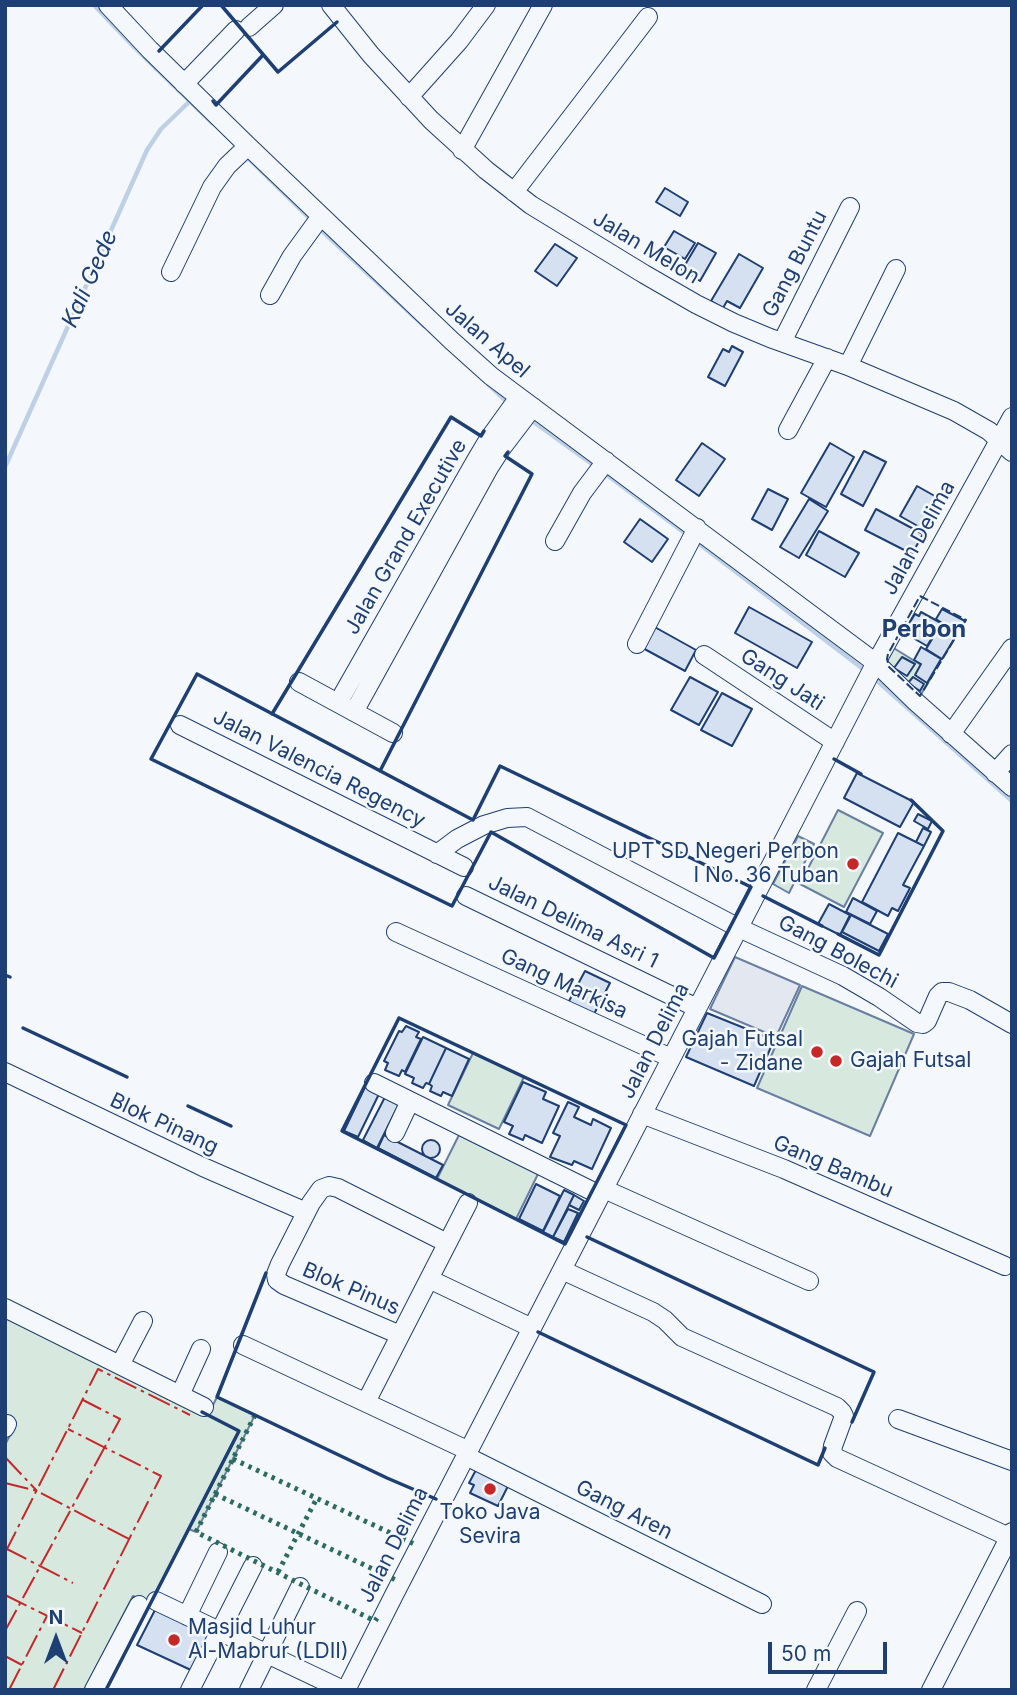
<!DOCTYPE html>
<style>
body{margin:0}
#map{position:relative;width:1017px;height:1695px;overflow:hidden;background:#f4f7fb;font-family:Inter,sans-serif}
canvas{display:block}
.frame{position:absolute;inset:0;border:7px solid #1d3f73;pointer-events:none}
.north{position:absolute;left:21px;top:1604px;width:70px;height:70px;-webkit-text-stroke:5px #f4f7fb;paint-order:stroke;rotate:0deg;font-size:19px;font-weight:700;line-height:28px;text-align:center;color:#1d3f73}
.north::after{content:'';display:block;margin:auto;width:24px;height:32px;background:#1d3f73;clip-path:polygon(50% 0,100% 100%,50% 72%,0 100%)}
.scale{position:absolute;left:768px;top:1642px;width:119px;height:32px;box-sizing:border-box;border:4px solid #1d3f73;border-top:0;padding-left:9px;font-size:21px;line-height:24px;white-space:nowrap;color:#1d3f73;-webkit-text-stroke:5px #f4f7fb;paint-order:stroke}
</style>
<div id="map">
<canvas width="1017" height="1695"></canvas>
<div class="frame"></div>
<div class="north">N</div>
<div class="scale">50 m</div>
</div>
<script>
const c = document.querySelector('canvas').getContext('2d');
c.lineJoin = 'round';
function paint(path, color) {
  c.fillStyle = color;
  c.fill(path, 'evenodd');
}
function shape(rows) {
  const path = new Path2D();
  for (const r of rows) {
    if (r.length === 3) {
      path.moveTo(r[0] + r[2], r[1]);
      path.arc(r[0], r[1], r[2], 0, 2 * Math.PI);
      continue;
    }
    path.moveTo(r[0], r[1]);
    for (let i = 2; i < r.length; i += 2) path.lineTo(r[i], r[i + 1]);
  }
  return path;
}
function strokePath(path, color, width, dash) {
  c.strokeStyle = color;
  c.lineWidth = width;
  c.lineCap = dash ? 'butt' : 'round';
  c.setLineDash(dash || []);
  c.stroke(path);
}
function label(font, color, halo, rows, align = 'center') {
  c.font = font + ' Inter,sans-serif';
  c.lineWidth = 5;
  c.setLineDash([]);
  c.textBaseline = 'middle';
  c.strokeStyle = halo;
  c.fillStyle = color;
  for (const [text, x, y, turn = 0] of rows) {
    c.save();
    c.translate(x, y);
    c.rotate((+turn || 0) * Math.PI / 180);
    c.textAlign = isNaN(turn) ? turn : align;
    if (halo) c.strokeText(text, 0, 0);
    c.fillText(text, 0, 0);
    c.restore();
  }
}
const green = shape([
 [892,647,934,673,920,696,888,665,887,659,892,647],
 [838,810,883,833,844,907,800,884,838,810],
 [798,836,814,844,789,893,773,884,798,836],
 [802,986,914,1034,870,1136,757,1088,802,986],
 [473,1053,524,1077,499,1129,448,1105,473,1053],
 [459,1135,538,1174,516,1219,437,1179,459,1135],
 [5,1313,208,1415,217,1397,255,1415,196,1532,189,1529,150,1604,133,1596,84,1690,5,1690,5,1445,15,1425,5,1420,5,1313]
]);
paint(green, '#d7e8df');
strokePath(green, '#687fa3', 2);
const parking = shape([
 [735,957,800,985,776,1037,710,1009,735,957]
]);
paint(parking, '#e3e8f0');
strokePath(parking, '#687fa3', 2);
strokePath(shape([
 [94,5,132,45,212,123],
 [248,158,309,218],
 [320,229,424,326],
 [488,384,506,401],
 [531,420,596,467],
 [5,467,147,150,161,129,190,101],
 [603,472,686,534],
 [698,543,867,672],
 [874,678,1012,801]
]), '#bed0e5', 4.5);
const building = shape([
 [665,188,688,202,680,216,656,202,665,188],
 [674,231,695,243,685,259,664,247,674,231],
 [698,243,716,253,700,281,682,270,698,243],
 [555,244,577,258,557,286,535,271,555,244],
 [739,254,763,268,740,308,727,301,723,308,711,301,739,254],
 [732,346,743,352,725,386,708,377,723,349,729,352,732,346],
 [702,443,725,459,699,496,676,480,702,443],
 [830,443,854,457,826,507,801,493,830,443],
 [864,451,886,462,863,506,841,494,864,451],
 [917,486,940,499,923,529,900,516,917,486],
 [768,489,788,499,772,530,752,519,768,489],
 [809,499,828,511,799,558,780,547,809,499],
 [876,509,923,534,912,554,865,530,876,509],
 [640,519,668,539,652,562,624,542,640,519],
 [819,531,859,553,845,577,806,555,819,531],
 [749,607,812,642,797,668,735,633,749,607],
 [942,609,965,621,942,659,926,649,942,623,936,619,942,609],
 [921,612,941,623,927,646,908,635,911,630,907,627,915,614,919,616,921,612],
 [651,625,696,650,685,671,639,646,651,625],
 [921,647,941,659,927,683,915,675,921,664,914,660,921,647],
 [902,657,915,664,907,676,894,668,902,657],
 [690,677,718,692,699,725,671,710,690,677],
 [913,677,924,684,920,691,908,683,913,677],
 [722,693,752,709,732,746,701,730,722,693],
 [857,773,914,802,900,827,844,798,857,773],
 [918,814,932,821,928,829,914,821,918,814],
 [923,828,931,832,924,846,916,842,923,828],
 [898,833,924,846,903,885,910,888,898,911,892,908,888,916,862,902,898,833],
 [853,898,877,911,870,924,846,912,853,898],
 [829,904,850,915,840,935,818,924,829,904],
 [851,915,888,934,879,951,842,932,851,915],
 [585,971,610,983,593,1016,568,1003,585,971],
 [707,1013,774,1040,754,1086,686,1057,707,1013],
 [406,1026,419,1032,416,1037,421,1039,405,1072,402,1070,399,1076,385,1070,388,1063,384,1061,399,1031,402,1032,406,1026],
 [423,1037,446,1048,429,1084,426,1083,423,1088,412,1083,414,1078,405,1074,423,1037],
 [446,1048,469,1059,452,1096,443,1092,441,1096,430,1091,432,1086,429,1084,446,1048],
 [523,1082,546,1092,543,1099,559,1106,542,1143,525,1135,523,1140,509,1134,513,1126,504,1122,523,1082],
 [365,1087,379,1094,358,1137,344,1131,365,1087],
 [385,1097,399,1104,377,1148,363,1140,385,1097],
 [568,1102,579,1107,574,1117,591,1125,593,1119,611,1128,592,1169,574,1161,572,1165,550,1157,560,1136,553,1133,568,1102],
 [384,1135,443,1165,436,1178,378,1148,384,1135],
 [431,1149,9],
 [536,1184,560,1196,543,1231,519,1219,536,1184],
 [564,1190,574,1195,553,1237,543,1232,564,1190],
 [574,1195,584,1201,579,1210,569,1205,574,1195],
 [568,1209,578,1213,564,1242,553,1237,568,1209],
 [477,1468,509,1484,498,1506,470,1493,474,1485,469,1483,477,1468],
 [156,1608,211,1635,193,1671,137,1645,156,1608]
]);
paint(building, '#d5e0f0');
strokePath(building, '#1d3f73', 2);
const minor = shape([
 [108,5,150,50,248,146,452,341,491,376,876,663,916,702,1012,787],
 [331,5,371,55,431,120,486,170,531,205,644,274,696,304,734,323,770,338,848,366,954,411,989,431,1012,452],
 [249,27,274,5],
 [184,84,236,30],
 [409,97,459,41,486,5],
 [462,150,543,5],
 [514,192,648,17],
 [171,272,212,187,227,166,248,146],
 [270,295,292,256,321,216],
 [782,342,850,207],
 [848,366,896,269],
 [788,430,827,358],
 [555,541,582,493,606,461],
 [637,644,697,528],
 [704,655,835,742],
 [299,682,393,733],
 [338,703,475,462,488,440,519,397],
 [354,712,490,466,501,449,533,407],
 [180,725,464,867],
 [951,734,1012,648],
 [995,773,1012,754],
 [437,854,457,839,484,825,507,818,527,817,739,928,843,976,879,997,917,1023,923,1024,927,1021,938,996,942,992,949,992,970,1000,1012,1024],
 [466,896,697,1008],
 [396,932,671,1058],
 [5,1072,203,1167,306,1212],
 [374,1083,600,1195],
 [642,1114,784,1169,1005,1266],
 [395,1133,410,1101],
 [604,1189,809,1281],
 [562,1270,653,1312,665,1320,682,1337,837,1407,842,1412,844,1416,833,1446,832,1453,837,1458,1009,1537],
 [429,1279,532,1328],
 [5,1308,204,1407],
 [400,1335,284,1285,277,1280,276,1274,280,1264,311,1203,321,1189,329,1186,338,1188,447,1243],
 [243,1345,469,1451],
 [120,1365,143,1321],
 [180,1395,201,1349],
 [366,1402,468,1203],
 [898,1419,1012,1461],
 [5,1428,7,1424],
 [466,1456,762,1604],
 [156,1601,343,1690],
 [187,1616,218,1552],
 [94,1690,139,1605],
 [190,1690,253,1566],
 [249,1690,300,1587],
 [346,1690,394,1595,873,668,1012,417],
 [816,1690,857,1611],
 [931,1690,1012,1532]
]);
strokePath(minor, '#1d3f73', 20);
strokePath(minor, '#f4f7fb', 18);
strokePath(shape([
 [255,1415,196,1532,375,1621,377,1618],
 [233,1459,414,1544],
 [215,1494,396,1580],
 [278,1572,317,1498]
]), '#2c6c60', 5, [3.5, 5]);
strokePath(shape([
 [920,596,966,620,920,696,889,667,887,659,888,654,920,596]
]), '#1d3f73', 2, [9, 3.5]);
strokePath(shape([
 [221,5,278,72,337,22],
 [159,51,203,5],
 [213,101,216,105,263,55],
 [197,674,473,820,500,766,751,887,714,958,491,832,452,906,151,759,197,674],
 [272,714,451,417,481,436,484,431],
 [834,759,861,774],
 [380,771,532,474,505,456,508,452],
 [763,896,822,926],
 [838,934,879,955,943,831,911,800],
 [5,975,10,977],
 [399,1018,626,1125,565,1244,342,1131,399,1018],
 [23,1028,127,1077],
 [188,1106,231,1126],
 [587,1237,874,1372,852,1422],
 [266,1273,217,1397,387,1478,436,1499],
 [538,1332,818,1465,825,1448],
 [106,1690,239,1431,202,1412]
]), '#1d3f73', 3.5);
strokePath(shape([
 [5,1457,37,1491],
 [5,1483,37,1491,129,1539],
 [5,1548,73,1583],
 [5,1553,98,1369,190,1415],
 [5,1595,82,1633],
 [5,1631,120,1419,83,1400],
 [5,1656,22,1665],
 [9,1690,47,1616],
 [53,1690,161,1476,68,1429]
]), '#c62828', 2, [24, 5, 3.5, 5]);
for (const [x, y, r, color] of [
 [853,864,7,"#c62828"],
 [817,1052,7,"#c62828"],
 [836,1061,7,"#c62828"],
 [490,1489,7,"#c62828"],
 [174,1640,7,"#c62828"]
]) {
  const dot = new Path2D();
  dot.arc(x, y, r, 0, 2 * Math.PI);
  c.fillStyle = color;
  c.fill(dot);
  strokePath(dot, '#f4f7fb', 2.5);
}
label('21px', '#1d3f73', '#f4f7fb', [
 ["Jalan Melon",646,248,31],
 ["Gang Buntu",795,264,-63],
 ["Jalan Apel",487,340,41],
 ["Jalan Grand Executive",406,537,-60],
 ["Jalan Delima",919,538,-61],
 ["Gang Jati",782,680,33],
 ["Jalan Valencia Regency",319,769,27],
 ["Jalan Delima Asri 1",573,922,26],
 ["Gang Bolechi",838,952,28],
 ["Gang Markisa",564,984,25],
 ["Jalan Delima",655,1041,-63],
 ["Blok Pinang",164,1124,25],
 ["Gang Bambu",833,1167,23],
 ["Blok Pinus",351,1289,23],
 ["Gang Aren",624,1510,27],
 ["Jalan Delima",394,1545,-63]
]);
label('21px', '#1d3f73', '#f4f7fb', [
 ["UPT SD Negeri Perbon",839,852],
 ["I No. 36 Tuban",839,876],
 ["Gajah Futsal",803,1040],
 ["- Zidane",803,1064],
 ["Gajah Futsal",850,1061,"left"],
 ["Toko Java",490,1513,"center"],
 ["Sevira",490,1537,"center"],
 ["Masjid Luhur",188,1628,"left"],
 ["Al-Mabrur (LDII)",188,1652,"left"]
], 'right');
label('italic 23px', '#1d3f73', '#f4f7fb', [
 ["Kali Gede",90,279,-66]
]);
label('bold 24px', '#1d3f73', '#f4f7fb', [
 ["Perbon",924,630]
]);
</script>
